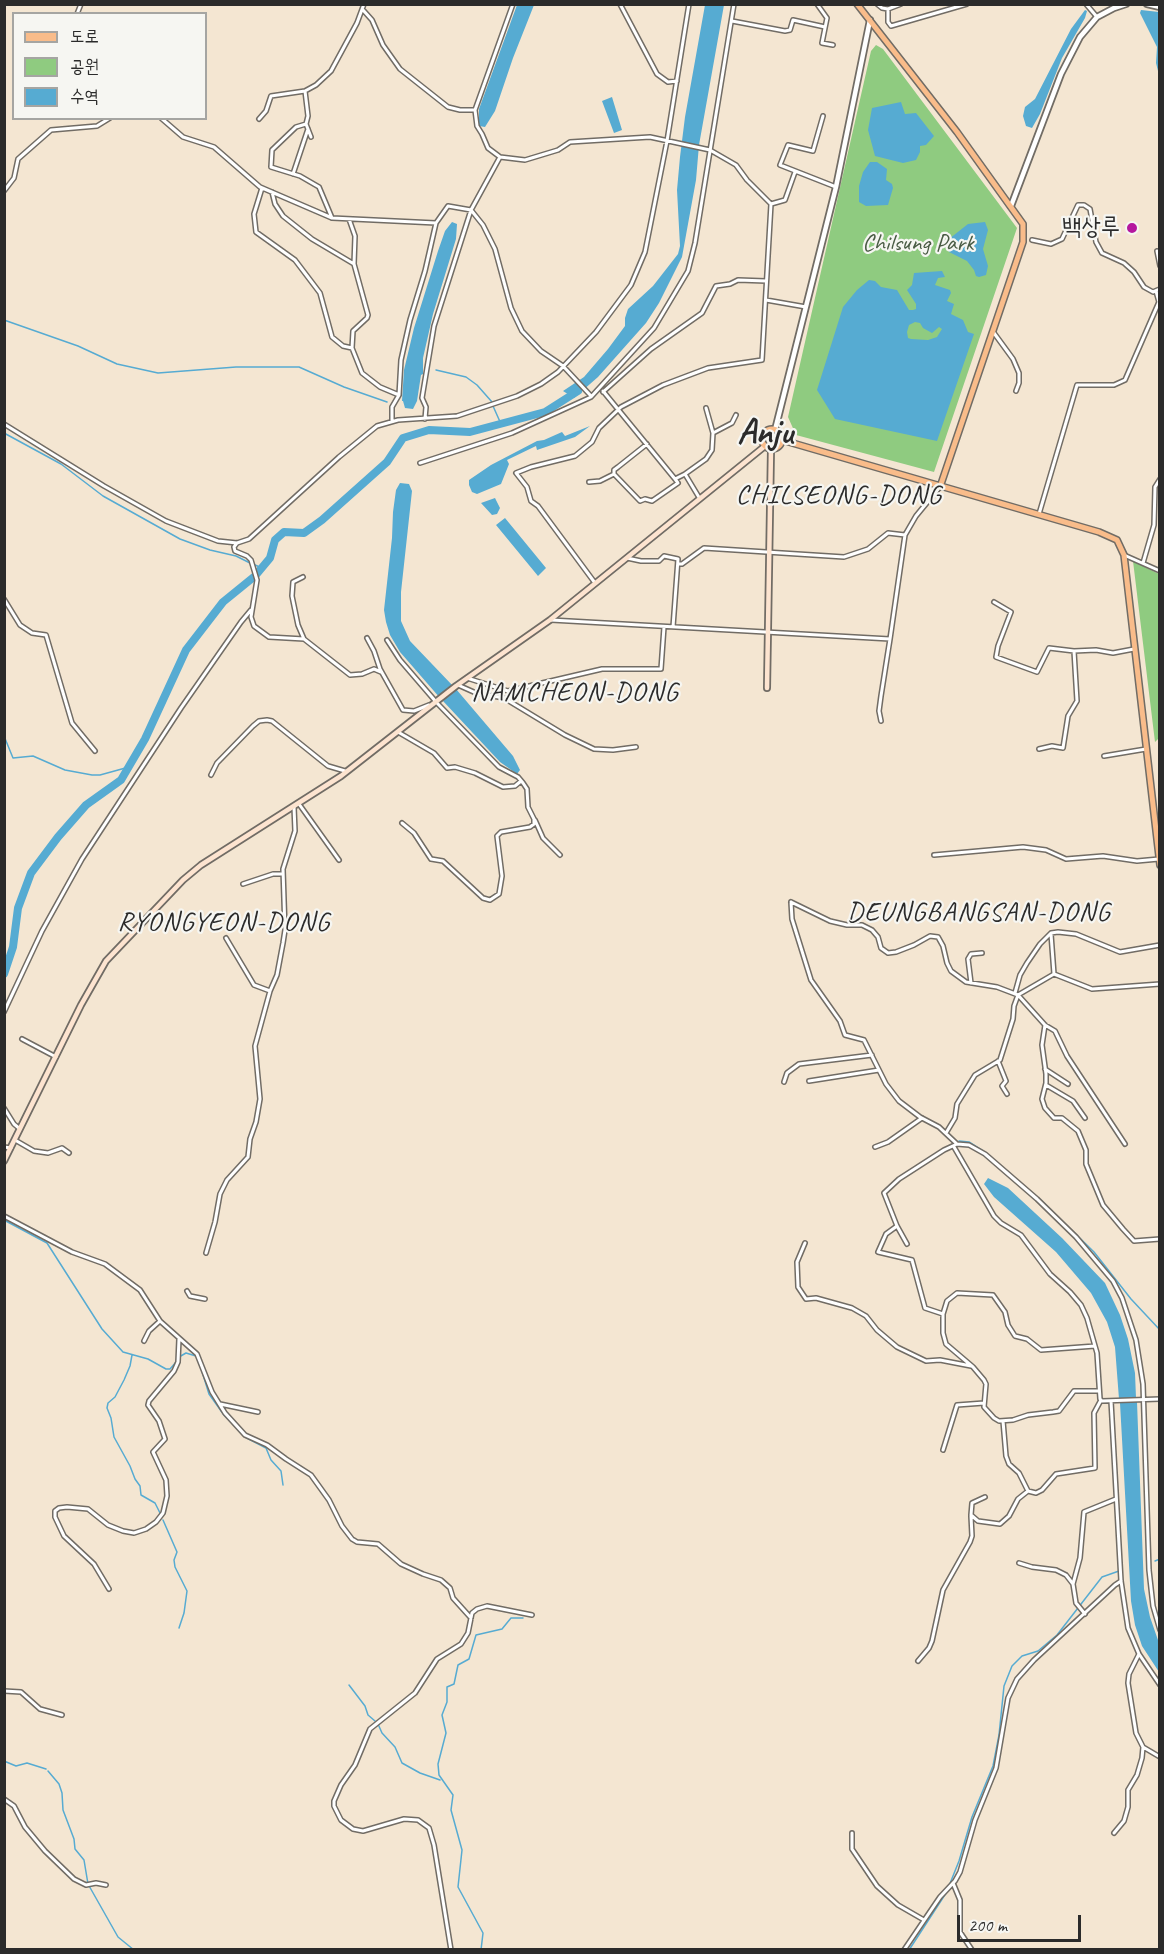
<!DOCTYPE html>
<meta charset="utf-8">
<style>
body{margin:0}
#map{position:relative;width:1164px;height:1954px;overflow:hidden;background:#f4e6d2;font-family:Caveat,"Poor Story",sans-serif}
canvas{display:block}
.frame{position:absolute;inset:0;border:6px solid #2b2b2b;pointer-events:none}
.legend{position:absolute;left:12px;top:12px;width:195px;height:108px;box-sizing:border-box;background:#f6f6f2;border:2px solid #a5a5a2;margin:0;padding:8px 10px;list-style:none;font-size:18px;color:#2b2b2b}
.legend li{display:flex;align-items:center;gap:12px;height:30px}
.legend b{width:30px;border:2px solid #a5a5a2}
.scale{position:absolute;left:957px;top:1915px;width:124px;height:27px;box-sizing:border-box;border:3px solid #2b2b2b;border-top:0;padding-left:8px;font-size:18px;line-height:21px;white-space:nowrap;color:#2b2b2b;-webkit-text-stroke:4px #f6f6f2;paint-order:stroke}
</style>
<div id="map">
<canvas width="1164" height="1954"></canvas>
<div class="frame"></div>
<ul class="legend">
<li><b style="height:8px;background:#f9bc8a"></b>도로</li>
<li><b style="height:16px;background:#8fcb80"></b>공원</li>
<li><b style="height:16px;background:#56abd2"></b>수역</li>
</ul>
<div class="scale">200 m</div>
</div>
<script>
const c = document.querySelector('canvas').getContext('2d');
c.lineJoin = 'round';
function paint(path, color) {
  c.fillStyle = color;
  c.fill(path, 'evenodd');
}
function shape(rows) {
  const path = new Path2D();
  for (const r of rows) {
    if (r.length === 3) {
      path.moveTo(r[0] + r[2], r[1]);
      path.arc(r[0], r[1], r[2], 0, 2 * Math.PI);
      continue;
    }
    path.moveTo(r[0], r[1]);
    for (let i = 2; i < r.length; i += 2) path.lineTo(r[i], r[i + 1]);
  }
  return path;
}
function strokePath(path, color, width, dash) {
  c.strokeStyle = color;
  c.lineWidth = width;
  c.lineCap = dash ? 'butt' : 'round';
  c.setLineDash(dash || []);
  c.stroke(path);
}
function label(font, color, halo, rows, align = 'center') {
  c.font = font + ' Caveat,"Poor Story",sans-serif';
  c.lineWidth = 4.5;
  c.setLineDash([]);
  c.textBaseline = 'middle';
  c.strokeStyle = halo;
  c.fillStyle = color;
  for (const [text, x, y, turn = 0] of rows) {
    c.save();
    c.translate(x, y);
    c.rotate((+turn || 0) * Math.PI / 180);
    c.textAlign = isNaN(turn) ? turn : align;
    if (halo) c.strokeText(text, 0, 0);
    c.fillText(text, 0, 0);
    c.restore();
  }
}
paint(shape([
 [876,45,883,49,1017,228,934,472,796,435,788,417,871,51],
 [1133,561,1159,574,1160,737,1155,742]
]), '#8fcb80');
paint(shape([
 [517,5,534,5,513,58,495,111,485,127,479,126,479,109],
 [705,5,724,5,699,145,696,180,682,257,659,303,646,323,598,377,574,398,563,391,584,377,608,349,625,326,625,318,628,309,653,286,678,254,680,246,677,190,680,157,685,117],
 [1085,10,1087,11,1085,18,1062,58,1040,114,1032,128,1026,126,1023,116,1025,107,1035,99,1071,29],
 [1141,10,1159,12,1159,75,1156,63,1157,47,1140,13],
 [612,97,622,130,614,133,602,101],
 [901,102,905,114,916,113,934,136,926,145,920,146,920,152,916,160,903,163,875,156,868,130,872,108],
 [870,162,877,162,887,169,886,180,892,184,893,188,888,205,866,206,859,202,859,186,863,172],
 [452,222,457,224,456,239,433,314,423,358,423,374,421,375,417,401,413,409,405,408,403,401,402,401,404,370,414,328,438,251,445,231],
 [985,222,988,230,983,249,988,266,986,275,979,277,976,276,974,270,967,261,949,252,948,245,949,239,968,224],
 [942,271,945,277,938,278,935,285,950,290,951,293,947,301,954,304,951,314,963,320,968,332,974,334,937,441,835,419,817,390,843,307,857,290,869,280,875,281,881,287,897,290,909,310,913,310,916,309,916,304,907,290,912,285,914,273],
 [915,322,920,323,923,328,932,333,939,327,942,329,937,337,928,340,911,339,908,338,907,332,909,325],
 [590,426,575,437,537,450,536,446,507,460,509,464,501,484,477,494,472,492,469,485,469,480,491,465,537,441,544,440,562,432,565,436],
 [400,483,409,484,412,491,401,592,401,621,410,641,453,686,440,698,400,652,390,635,386,622,384,610,392,538,393,512,396,490],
 [495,498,500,508,497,514,492,515,481,503],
 [505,518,546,568,538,576,496,525],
 [456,689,513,756,520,770,517,774,500,762,443,701],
 [988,1178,1008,1188,1062,1238,1105,1283,1120,1315,1128,1339,1135,1373,1136,1398,1119,1399,1115,1347,1107,1322,1091,1293,1056,1252,994,1197,984,1184],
 [1137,1402,1144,1589,1150,1617,1159,1643,1159,1672,1142,1646,1135,1625,1131,1601,1120,1403]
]), '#56abd2');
strokePath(shape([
 [4,320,78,346,117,364,158,373,236,367,299,367,344,387,387,402],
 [436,370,466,377,477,385,492,402],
 [493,406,501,424],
 [4,433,61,464,103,496,180,539,210,550,236,556,250,563],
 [255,565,262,568],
 [4,736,13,758,33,756,65,770,92,775,100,775,129,767],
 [959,1141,969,1142,983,1151,1042,1201,1094,1252,1131,1299,1160,1330],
 [4,1220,47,1243,102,1329,123,1352,148,1359,166,1369,170,1369,177,1361],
 [132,1355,130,1366,124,1380,115,1397,108,1403,107,1408,111,1418,114,1437,130,1466,135,1479,140,1486,141,1495,155,1503,160,1513],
 [179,1357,186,1353,196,1356],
 [200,1365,209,1394,224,1415,245,1437,266,1448,271,1460,281,1471,283,1485],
 [163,1520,177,1552,174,1560,175,1567,187,1591,184,1613,179,1628],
 [1155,1561,1160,1559],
 [349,1685,365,1706,368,1715,375,1721],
 [378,1724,382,1733,395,1747,402,1763,420,1773,440,1780],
 [4,1761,16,1766,27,1763,46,1769],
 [48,1771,59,1784,62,1793,63,1810,74,1839,75,1849,84,1860,88,1884,118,1937,134,1950],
 [949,1886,959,1861,972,1817,993,1766,999,1735,1004,1686,1012,1666,1022,1656,1038,1651,1057,1635,1102,1577,1119,1571],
 [481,1950,483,1933,458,1887,462,1850,451,1810,453,1795,439,1775,438,1764,446,1733,442,1715,447,1702,447,1687,454,1684,458,1665,469,1659,476,1635,502,1629,511,1618,523,1618],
 [909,1950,948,1890]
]), '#56abd2', 1.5);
strokePath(shape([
 [4,974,13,947,18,908,31,873,58,837,86,805,121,780,145,739,186,650,223,602,255,576,270,558,275,540,284,532,304,533,322,520,387,462,403,438,429,430,470,432,545,412,578,391]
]), '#56abd2', 8);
const minor = shape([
 [620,4,657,74,668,82,677,81],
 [817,4,827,18,822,43,833,45],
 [877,4,882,8,888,9,901,4],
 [1086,4,1097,17],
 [888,9,888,22,891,26,967,4],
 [363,10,372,20,383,45,400,69,448,107,460,110,475,110],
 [77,14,81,4],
 [732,21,785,31,790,30,793,20,825,27],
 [305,91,308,116,306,124,296,127,272,150,271,167,300,176,319,187,332,218],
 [823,116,813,151,788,145,780,165,836,187],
 [161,118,183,137,214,147,260,187,332,218,436,223,448,206,471,210,483,225,495,249,511,308,522,331,541,351,563,366,591,396],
 [259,119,266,111,271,96,305,91,316,85,331,71,357,23,364,4],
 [306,124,311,137],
 [500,157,488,148,482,134,477,126,475,110,513,4],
 [293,174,308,129],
 [262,188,254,214,256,232,295,260,320,293,332,337,343,346,352,348],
 [4,191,14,178,18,159,51,130,97,126,110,118],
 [272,192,275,204,283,216,312,239,354,264,355,236,349,219],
 [1032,240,1051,244,1062,239,1078,205,1084,205,1090,209,1096,242,1102,253,1124,263,1134,272,1144,287,1153,292,1160,289],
 [1157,251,1160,266],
 [354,264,368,315,367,318,353,331,352,348,362,373,380,387,399,395],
 [766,300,806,307],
 [994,333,1013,359,1019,373,1019,383,1016,391],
 [603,391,675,479,685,474,700,499],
 [603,392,651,349,702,313,716,286,730,284,738,280,766,281],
 [425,419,426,407,422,398,434,326,471,210,500,157,525,160,558,150,570,142,650,137,710,150,736,165,747,180,771,204],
 [392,421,392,407,399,395,401,360,410,320,425,271,436,223],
 [4,424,104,486,166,521,218,541,237,543,249,539,339,457,377,426,398,420,457,416,517,396,541,384,558,372,596,332,631,285,645,252,667,141,689,4],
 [713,433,732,423,736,415],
 [420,463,512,433,591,397,654,328,688,271,695,243,734,4],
 [614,474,640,501,645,499,652,501,678,483,675,479],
 [685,474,706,459,712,450,713,433,706,408],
 [589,482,600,481,614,474,614,470,618,467,647,444],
 [1039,514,1077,385,1114,385,1125,380,1159,302,1156,291],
 [905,535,916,516,939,488],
 [237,543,234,547,235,551,247,556,251,560,257,580,251,617,254,626,269,637,304,639],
 [1124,555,1160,571],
 [627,558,641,561,659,561,664,556,678,559,673,627],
 [1143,563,1154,525,1155,487,1160,479],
 [303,577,293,582,292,596,298,625,304,639,350,675,362,674,374,669,381,672],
 [595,583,538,506,531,501,527,487,516,473,531,467,575,456,592,442,599,428,621,407,663,385,708,368,762,360,771,204,785,200,795,172],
 [4,599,20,625,32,633,46,635,72,723,95,751],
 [994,602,1011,612,998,646,996,657,1037,672,1049,648,1074,651,1096,650,1113,653,1134,649],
 [551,620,890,639,905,535,888,533,868,549,844,557,704,548,682,564,678,564],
 [367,638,374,651,380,669,403,710,414,711,429,705],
 [387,640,400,660,437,703,499,767,518,777,523,783,527,789,528,807,534,819,534,824,530,827,501,832,497,836,502,876,499,894,490,900,483,898,443,861,431,859,414,833,402,823],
 [467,678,508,691,602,669,661,669,664,627],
 [458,685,476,693,504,698,565,735,594,749,613,750,636,747],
 [881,721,879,711,881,696,890,639],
 [398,732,434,753,447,768,455,767,475,773,503,787,515,786,521,781],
 [1039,749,1052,746,1063,748,1068,716,1077,701,1074,651],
 [1104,756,1146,749],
 [211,775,217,763,253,726,259,721,267,720,272,721,328,766,345,771],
 [299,804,339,860],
 [535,820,543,838,560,855],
 [934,855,1023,847,1046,850,1066,859,1103,856,1137,861,1159,859],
 [243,884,273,874,283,874],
 [791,902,830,921,847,925,862,925,872,930,878,937,881,948,888,953,896,952,914,945,930,936,938,937,943,946,947,963,951,971,966,982,997,987,1018,995,1054,974],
 [791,902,792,919,811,980,840,1021,845,1035,864,1040,886,1084,899,1101,920,1117,939,1127,957,1144],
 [1051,934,1054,974],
 [226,938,254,985,270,991],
 [1054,974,1092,989,1160,984],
 [971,983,968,959,971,954,982,953],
 [1015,993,1020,975,1027,963,1040,944,1051,933,1058,932,1076,934,1120,952,1160,945],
 [4,1012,42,931,82,859,181,708,241,622,251,610],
 [1045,1025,1042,1045,1046,1074,1046,1083,1042,1099,1045,1108,1054,1118,1062,1118,1078,1131,1086,1150,1086,1164,1103,1205,1123,1229,1134,1241,1160,1239],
 [22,1039,56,1057],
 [998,1061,1006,1081,1002,1086,1007,1094],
 [1045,1069,1068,1084],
 [809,1081,879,1070],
 [784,1082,787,1073,799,1064,872,1055],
 [1046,1085,1073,1101,1085,1118],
 [4,1108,14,1124,20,1129],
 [946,1133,955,1118,957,1104,975,1075,1000,1060,1013,1019,1014,1006,1018,995,1045,1025,1055,1031,1067,1056,1125,1144],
 [15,1140,34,1151,48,1153,62,1148,69,1153],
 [4,1147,11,1148],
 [875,1147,888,1142,922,1118],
 [954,1147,994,1216,1001,1223,1021,1235,1050,1274,1070,1292,1081,1305,1087,1318,1097,1353,1100,1399,1102,1401,1160,1399],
 [4,1216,72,1252,105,1264,140,1290,160,1321,197,1354,212,1392,225,1413,245,1435,267,1445,286,1459,311,1475,329,1500,342,1526,352,1539,357,1542,378,1544,401,1564,423,1574,441,1580,450,1588,453,1598,471,1618],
 [897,1226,886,1234,878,1252,912,1260,925,1308,943,1314],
 [805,1243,797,1262,798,1287,806,1299,816,1298,852,1308,866,1316,877,1330,897,1347,926,1361,940,1360,971,1366],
 [907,1244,897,1226,884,1193,899,1179,944,1150,957,1144,969,1145,985,1154,1037,1199,1076,1237,1113,1281,1122,1298,1136,1340,1143,1384,1149,1570,1153,1606,1160,1630],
 [206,1253,215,1222,220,1194,227,1180,248,1157,250,1139,256,1122,260,1099,255,1046,270,991,277,975,283,943,285,930,283,869,295,831,294,807],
 [187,1291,190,1296,205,1299],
 [144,1341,149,1331,160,1321],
 [1095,1346,1041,1350,1027,1339,1015,1336,1008,1325,1005,1312,993,1295,957,1293,947,1301,943,1314,943,1333,946,1344,973,1367,984,1380,986,1384,984,1407,994,1418,999,1421,1013,1420,1028,1415,1053,1412,1059,1411,1074,1391,1099,1391],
 [1111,1401,1121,1581,1128,1628,1139,1654,1160,1685],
 [220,1404,258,1412],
 [1003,1421,1006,1456,1009,1464,1019,1473,1028,1491],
 [943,1450,957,1405,984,1403],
 [985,1497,972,1503,971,1515,978,1521,1000,1524,1009,1516,1018,1499,1028,1491,1036,1493,1042,1490,1056,1474,1095,1468,1094,1413,1101,1400],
 [1019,1563,1032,1567,1056,1570,1066,1575,1073,1584,1076,1603,1085,1614],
 [1073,1584,1080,1558,1084,1512,1116,1499],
 [109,1589,94,1564,64,1536,55,1517,55,1511,59,1508,67,1507,88,1509,108,1525,123,1531,134,1533,146,1529,156,1522,163,1513,167,1496,166,1480,153,1452,165,1439,159,1421,148,1405,149,1401,174,1371,178,1362,179,1339],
 [918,1661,929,1648,932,1641,943,1590,970,1542,972,1536,971,1516],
 [4,1691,21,1692,40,1709,62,1715],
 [1143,1747,1160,1757],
 [4,1799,14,1806,25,1827,45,1851,74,1879,86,1885,96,1883,106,1885],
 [852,1833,852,1849,877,1886,898,1905,924,1920],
 [1114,1833,1124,1821,1128,1807,1128,1790,1137,1775,1142,1758,1143,1747,1136,1733,1128,1683,1129,1674,1139,1654],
 [953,1883,960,1900,960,1932,972,1950],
 [451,1950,434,1845,429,1828,418,1820,404,1819,363,1831,353,1829,341,1820,334,1806,334,1801,341,1785,355,1765,370,1729,415,1693,437,1659,461,1644,468,1633,472,1613,477,1609,487,1606,532,1615],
 [904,1950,940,1897,955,1881,960,1872,975,1820,996,1768,1008,1698,1017,1679,1034,1660,1115,1585,1121,1581]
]);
const tertiary = shape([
 [1147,4,1160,7],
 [1011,206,1061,74,1080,37,1097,17,1114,8,1126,4],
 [775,430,836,187,870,20]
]);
const secondary = shape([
 [767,688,771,449],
 [4,1161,81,1005,106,961,183,880,201,865,341,776,456,686,550,620,765,446]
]);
const primary = shape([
 [857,4,957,132,1023,224,1023,242,940,487],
 [772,439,10],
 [782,440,1099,532,1117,540,1124,555,1160,865]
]);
strokePath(minor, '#716c65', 6);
strokePath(tertiary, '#716c65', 8);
strokePath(secondary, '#716c65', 8);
strokePath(primary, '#716c65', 8);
strokePath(minor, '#fff', 3);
strokePath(tertiary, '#fff', 4.5);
strokePath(secondary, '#fde4d0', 4.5);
strokePath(primary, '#f9bc8a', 5);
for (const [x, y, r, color] of [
 [1132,228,6,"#b5179e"]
]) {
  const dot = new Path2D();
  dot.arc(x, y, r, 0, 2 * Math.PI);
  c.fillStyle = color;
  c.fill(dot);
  strokePath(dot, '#f6f6f2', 2);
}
label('24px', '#2b2b2b', '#f6f6f2', [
 ["백상루",1120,228]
], 'right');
label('24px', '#495b44', '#f6f6f2', [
 ["Chilsung Park",918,244]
]);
c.letterSpacing = '1.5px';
label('27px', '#2b2b2b', '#f6f6f2', [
 ["CHILSEONG-DONG",839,496],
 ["NAMCHEON-DONG",575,693],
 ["DEUNGBANGSAN-DONG",979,913],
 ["RYONGYEON-DONG",224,923]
]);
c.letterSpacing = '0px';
label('bold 36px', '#2b2b2b', '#f6f6f2', [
 ["Anju",765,434]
]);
</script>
